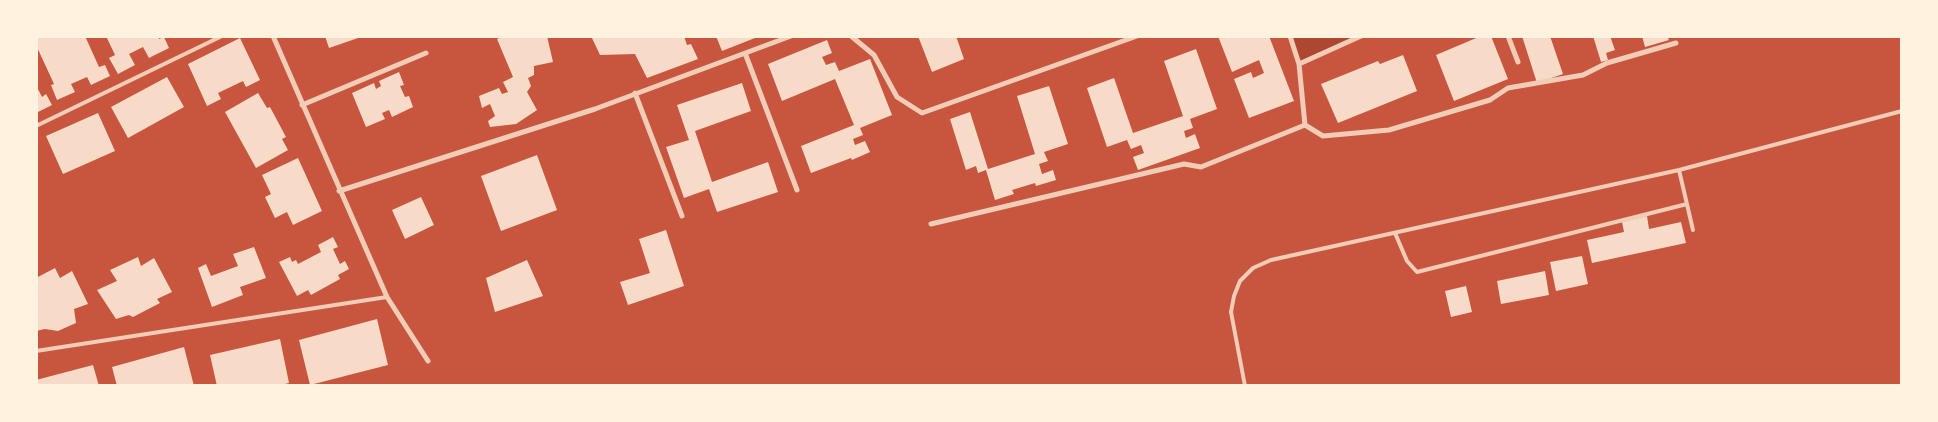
<!DOCTYPE html>
<style>
body{margin:0}
#map{position:relative;width:1938px;height:422px;overflow:hidden;background:#c8553d;font-family:"Playfair Display",serif}
canvas{display:block}
.frame{position:absolute;inset:0;border:38px solid #fff3e0;pointer-events:none}
</style>
<div id="map">
<canvas width="1938" height="422"></canvas>
<div class="frame"></div>
</div>
<script>
const c = document.querySelector('canvas').getContext('2d');
c.lineJoin = 'round';
function paint(path, color) {
  c.fillStyle = color;
  c.fill(path, 'evenodd');
}
function shape(rows) {
  const path = new Path2D();
  for (const r of rows) {
    path.moveTo(r[0], r[1]);
    for (let i = 2; i < r.length; i += 2) path.lineTo(r[i], r[i + 1]);
  }
  return path;
}
function strokePath(path, color, width, dash) {
  c.strokeStyle = color;
  c.lineWidth = width;
  c.lineCap = dash ? 'butt' : 'round';
  c.setLineDash(dash || []);
  c.stroke(path);
}
paint(shape([
 [1290,36,1361,36,1299,64]
]), '#ae4732');
paint(shape([
 [36,36,85,36,99,67,105,65,110,76,91,85,87,77,71,84,75,92,57,100,51,85,54,84,36,45],
 [106,36,158,36,159,39,164,37,169,48,149,58,143,47,129,54,135,65,118,74,109,58,115,55],
 [325,36,361,36,361,37,329,48],
 [504,36,547,36,553,62,534,66,534,75,528,78,531,86,527,92,537,110,516,124,490,127,488,121,495,116,490,104,482,108,479,96,499,88,502,94,508,92,503,82,513,77,497,39],
 [591,36,684,36,687,45,691,44,698,59,647,78,635,54,600,55],
 [716,36,760,36,722,51],
 [918,36,956,36,964,59,932,72],
 [1218,36,1269,36,1294,101,1249,118,1234,79,1251,72,1253,78,1264,73,1259,60,1232,72],
 [1481,36,1491,36,1508,79,1454,101,1436,55],
 [1522,36,1550,36,1563,74,1537,83],
 [1593,36,1610,36,1615,50,1606,53,1608,60,1601,62],
 [1642,36,1667,36,1669,40,1645,47],
 [240,38,260,80,246,87,243,81,218,93,221,99,207,106,188,64],
 [827,40,832,53,822,57,826,65,835,62,839,71,870,59,892,115,860,128,863,135,853,139,855,145,865,141,870,152,852,160,851,158,811,173,801,146,854,125,835,79,782,101,768,64],
 [1196,49,1217,109,1190,119,1193,128,1184,131,1186,138,1195,134,1200,148,1138,170,1133,157,1144,153,1141,145,1131,149,1127,140,1107,147,1087,88,1114,78,1133,133,1183,116,1164,61],
 [1403,55,1417,91,1338,123,1321,84,1378,61,1380,64],
 [399,72,404,85,400,86,405,97,409,96,413,107,392,117,389,110,382,113,385,119,366,127,352,93,374,83,376,89,381,86,379,81],
 [167,77,184,107,128,138,111,107],
 [742,83,751,111,695,131,712,182,768,162,778,192,717,212,709,189,684,198,666,147,689,140,677,105],
 [36,85,42,97,46,94,52,105,36,113],
 [1049,86,1068,144,1044,152,1048,161,1039,164,1042,174,1053,170,1056,180,1036,186,1035,183,1012,190,1014,194,995,200,986,170,978,173,976,166,966,170,950,119,970,112,988,169,1035,154,1017,96],
 [258,93,267,108,270,107,286,137,282,139,288,150,256,168,225,112],
 [98,113,115,151,63,174,46,136],
 [537,155,557,210,501,231,481,176],
 [298,158,322,211,293,225,287,212,275,218,265,197,271,194,262,175],
 [421,197,434,225,405,239,392,210],
 [1647,216,1649,229,1681,222,1686,243,1592,263,1587,240,1624,232,1622,222],
 [666,230,684,286,628,305,620,282,650,273,639,239],
 [333,237,338,247,333,249,340,264,345,261,349,269,338,275,340,279,311,295,308,290,297,296,279,262,290,257,292,262,296,260,298,264,321,252,318,245],
 [254,247,266,278,240,287,243,295,212,307,198,268,206,264,211,276,238,266,233,254],
 [1582,256,1588,284,1556,291,1550,262],
 [138,257,141,266,154,258,172,292,157,299,160,303,133,317,129,315,116,319,97,290,117,281,110,270],
 [527,260,543,296,495,312,486,278],
 [55,268,60,278,72,271,88,304,74,309,76,323,58,331,45,329,36,331,36,278],
 [1545,271,1549,295,1501,304,1497,281],
 [1466,286,1472,312,1451,317,1445,291],
 [377,319,388,365,310,385,299,340],
 [280,339,289,383,277,386,217,386,210,355],
 [184,347,194,386,117,386,112,367],
 [93,365,99,386,36,386,36,380]
]), '#f7dbc8');
strokePath(shape([
 [36,126,222,36],
 [1679,170,1693,230],
 [1395,233,1407,261,1417,272,1687,204],
 [36,351,387,297],
 [1245,386,1231,312,1234,296,1240,281,1253,268,1271,260,1679,170,1902,111]
]), '#f1ccb7', 4);
strokePath(shape([
 [273,36,387,297,428,361],
 [851,36,874,55,897,97,922,113,1137,36],
 [1290,36,1299,64,1305,125],
 [1508,36,1518,62],
 [745,53,797,190],
 [1299,64,1361,36],
 [635,93,682,216],
 [302,105,426,53],
 [1305,125,1323,136,1389,130,1490,100,1508,88,1583,75,1607,63,1676,43],
 [339,191,595,109,791,36],
 [931,224,1184,164,1201,167,1305,125]
]), '#f1ccb7', 5);
</script>
